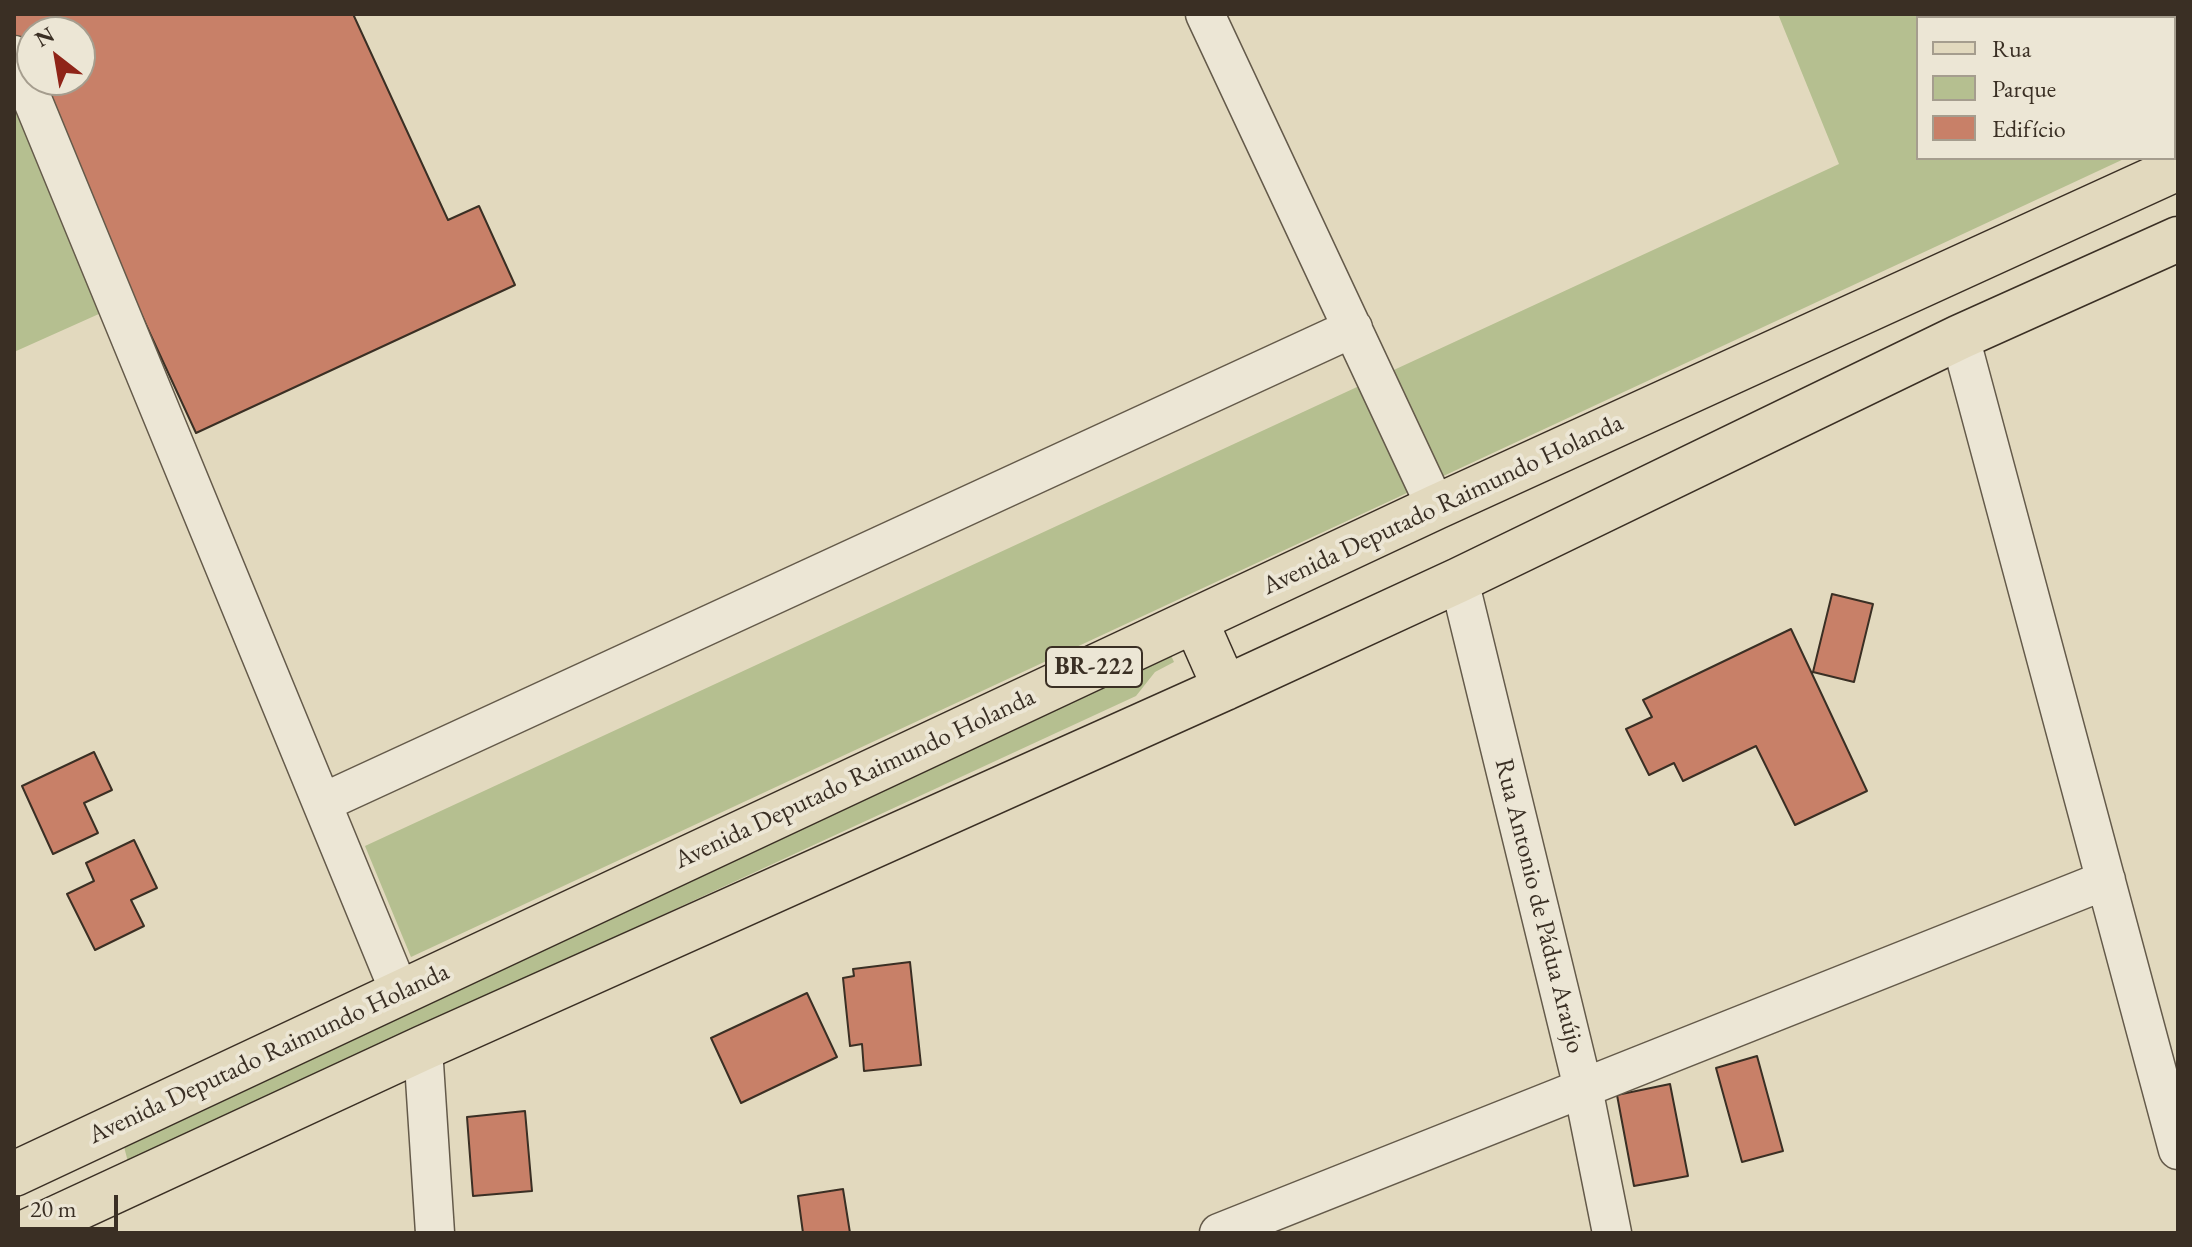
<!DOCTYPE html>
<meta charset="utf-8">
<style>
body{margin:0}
#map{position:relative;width:2192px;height:1247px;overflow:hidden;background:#e2d9be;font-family:"EB Garamond",serif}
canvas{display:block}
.frame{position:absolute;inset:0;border:16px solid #3a2f24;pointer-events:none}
.legend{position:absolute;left:1916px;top:16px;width:260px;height:144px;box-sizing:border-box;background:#ece6d5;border:2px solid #a59d8e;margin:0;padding:10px 14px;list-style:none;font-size:24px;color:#3a2f24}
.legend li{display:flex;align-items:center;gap:16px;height:40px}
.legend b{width:40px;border:2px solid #a59d8e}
.north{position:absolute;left:16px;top:16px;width:80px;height:80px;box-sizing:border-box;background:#ece6d5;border:2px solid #a59d8e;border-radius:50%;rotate:329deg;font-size:22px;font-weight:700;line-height:32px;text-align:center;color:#3a2f24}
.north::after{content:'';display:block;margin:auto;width:28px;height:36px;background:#8f2418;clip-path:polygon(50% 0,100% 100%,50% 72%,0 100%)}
.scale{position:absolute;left:16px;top:1195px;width:102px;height:36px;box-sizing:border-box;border:4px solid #3a2f24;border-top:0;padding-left:10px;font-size:24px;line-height:28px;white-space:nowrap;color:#3a2f24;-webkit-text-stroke:6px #ece6d5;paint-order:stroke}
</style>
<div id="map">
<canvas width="2192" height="1247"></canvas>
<div class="frame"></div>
<ul class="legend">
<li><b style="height:10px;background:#e2d9be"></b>Rua</li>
<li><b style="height:22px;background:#b5bf90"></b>Parque</li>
<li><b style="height:22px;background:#c88068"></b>Edifício</li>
</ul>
<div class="north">N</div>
<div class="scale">20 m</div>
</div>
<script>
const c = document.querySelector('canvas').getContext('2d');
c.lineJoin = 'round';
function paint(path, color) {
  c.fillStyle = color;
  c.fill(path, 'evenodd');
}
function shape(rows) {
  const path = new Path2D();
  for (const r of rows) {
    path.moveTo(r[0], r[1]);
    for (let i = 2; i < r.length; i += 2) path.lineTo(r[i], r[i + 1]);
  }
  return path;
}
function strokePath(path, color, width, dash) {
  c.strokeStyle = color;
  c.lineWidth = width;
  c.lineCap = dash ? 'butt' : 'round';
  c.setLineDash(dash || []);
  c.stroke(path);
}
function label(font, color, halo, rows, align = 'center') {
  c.font = font + ' "EB Garamond",serif';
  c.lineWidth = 8;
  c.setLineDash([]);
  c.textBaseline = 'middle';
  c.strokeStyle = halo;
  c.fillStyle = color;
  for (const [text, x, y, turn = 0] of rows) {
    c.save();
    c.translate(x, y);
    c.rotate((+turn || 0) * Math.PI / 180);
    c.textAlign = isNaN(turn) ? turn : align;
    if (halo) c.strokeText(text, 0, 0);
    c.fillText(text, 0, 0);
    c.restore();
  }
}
paint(shape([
 [1778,14,2084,14,2085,18,1918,18,1918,158,2126,158,411,957,365,846,1839,164],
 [14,96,110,309,14,352],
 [1168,649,1174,662,1155,672,1136,696,128,1162,122,1139]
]), '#b5bf90');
const building = shape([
 [14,14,353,14,448,220,479,206,515,285,196,433,33,80,80,80,80,32,32,32,32,78,14,39,14,14],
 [1832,594,1873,604,1854,682,1813,672,1832,594],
 [1791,629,1867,791,1795,825,1756,746,1683,781,1674,763,1649,775,1626,729,1652,717,1643,700,1791,629],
 [94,752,112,790,84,803,98,833,53,854,22,786,94,752],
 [134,840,157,888,131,900,144,926,95,950,67,894,94,881,86,863,134,840],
 [910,962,921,1065,864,1071,862,1044,850,1046,843,978,854,976,853,969,910,962],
 [807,993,837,1057,741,1103,711,1038,807,993],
 [1757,1056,1783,1151,1742,1162,1716,1068,1757,1056],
 [1670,1084,1688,1176,1634,1186,1617,1095,1670,1084],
 [525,1111,532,1191,473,1196,467,1117,525,1111],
 [843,1189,850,1233,803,1233,798,1196,843,1189]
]);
paint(building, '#c88068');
strokePath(building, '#3a2f24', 2);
const minor = shape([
 [1205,14,1436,507],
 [2113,14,2115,18],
 [14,55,400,993],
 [1960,337,2178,1150],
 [1459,580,1583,1088,1612,1233],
 [322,803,1353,328],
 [423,1048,435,1233],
 [1219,1233,2106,880]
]);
const major = shape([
 [1195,620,1225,688],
 [14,1174,1436,507,2178,168],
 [24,1233,423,1048,1225,688,1459,580,1960,337,2178,239]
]);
strokePath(minor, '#645a4a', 41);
strokePath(major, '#3a2f24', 47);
strokePath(minor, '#ece6d5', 38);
strokePath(major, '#e2d9be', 44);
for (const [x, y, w] of [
 [1094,667,96]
]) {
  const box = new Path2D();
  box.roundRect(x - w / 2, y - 20, w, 40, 6);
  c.fillStyle = '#ece6d5';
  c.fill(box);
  strokePath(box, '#3a2f24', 2);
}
label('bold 24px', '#3a2f24', null, [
 ["BR-222",1094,667]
]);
label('26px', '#3a2f24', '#ece6d5', [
 ["Avenida Deputado Raimundo Holanda",1443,505,-25],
 ["Avenida Deputado Raimundo Holanda",855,779,-25],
 ["Rua Antonio de Pádua Araújo",1539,906,76],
 ["Avenida Deputado Raimundo Holanda",269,1054,-25]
]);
</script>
